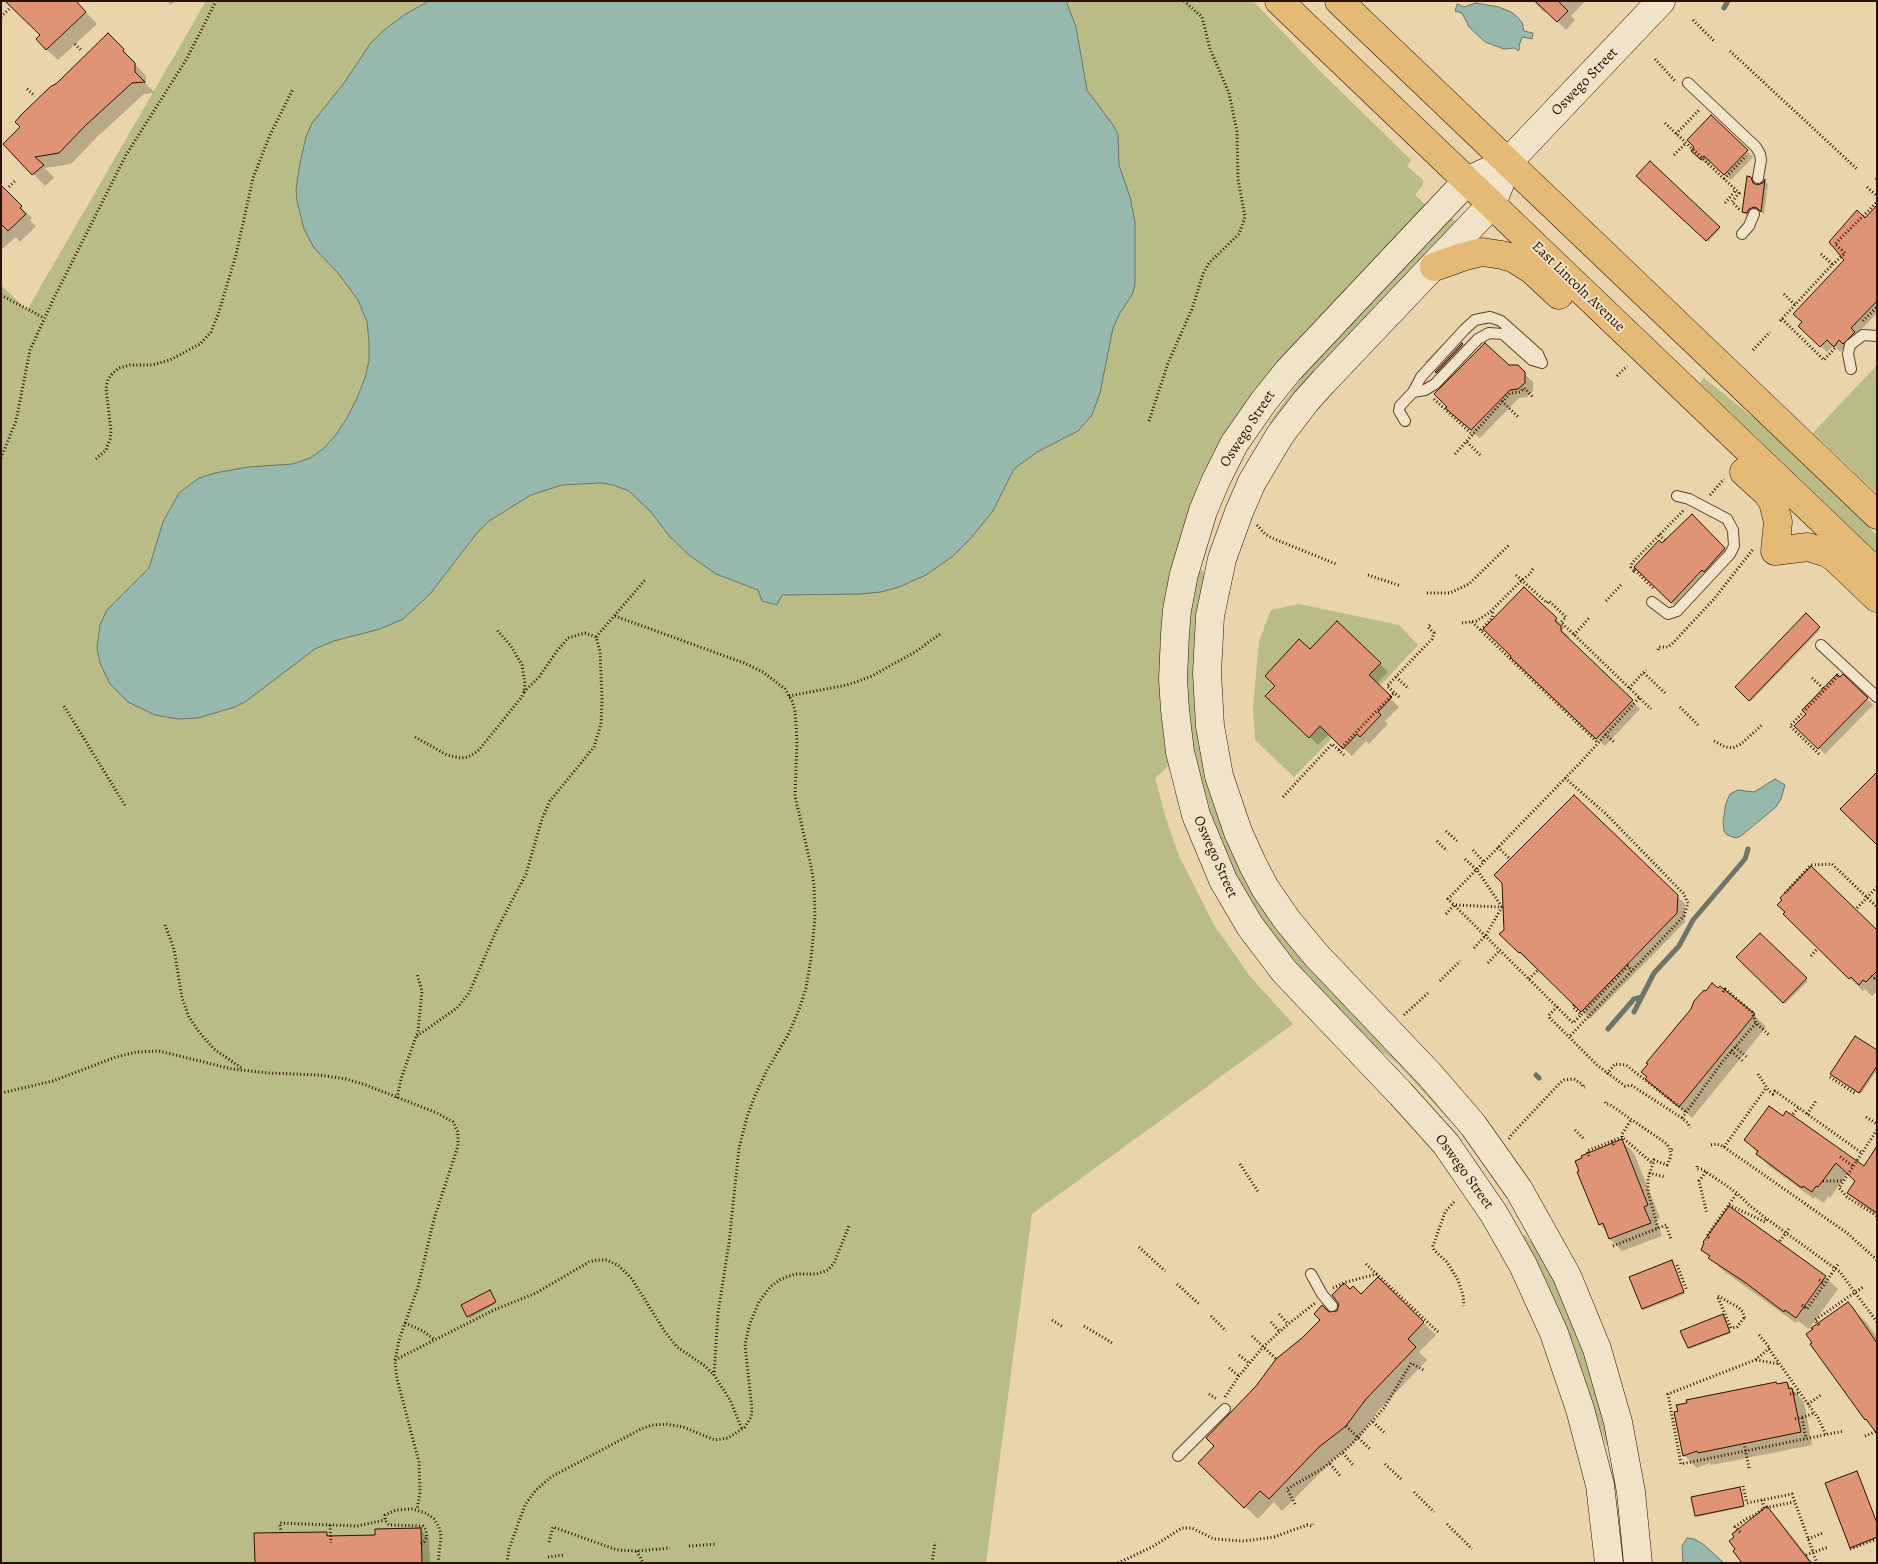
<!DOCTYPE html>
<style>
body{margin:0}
#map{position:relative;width:1878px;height:1564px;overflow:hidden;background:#e9d4ab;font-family:Alegreya,serif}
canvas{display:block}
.frame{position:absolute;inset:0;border:2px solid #2d1100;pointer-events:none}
</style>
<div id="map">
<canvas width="1878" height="1564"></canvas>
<div class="frame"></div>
</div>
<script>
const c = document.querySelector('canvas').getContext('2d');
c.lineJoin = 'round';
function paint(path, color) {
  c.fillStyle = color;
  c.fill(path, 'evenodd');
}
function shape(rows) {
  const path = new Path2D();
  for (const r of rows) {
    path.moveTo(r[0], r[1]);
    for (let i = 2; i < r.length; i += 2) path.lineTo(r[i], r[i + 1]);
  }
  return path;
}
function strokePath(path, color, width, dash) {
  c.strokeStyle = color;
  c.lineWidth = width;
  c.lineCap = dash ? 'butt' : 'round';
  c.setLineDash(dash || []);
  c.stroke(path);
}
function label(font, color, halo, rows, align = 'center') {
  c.font = font + ' Alegreya,serif';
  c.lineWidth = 4;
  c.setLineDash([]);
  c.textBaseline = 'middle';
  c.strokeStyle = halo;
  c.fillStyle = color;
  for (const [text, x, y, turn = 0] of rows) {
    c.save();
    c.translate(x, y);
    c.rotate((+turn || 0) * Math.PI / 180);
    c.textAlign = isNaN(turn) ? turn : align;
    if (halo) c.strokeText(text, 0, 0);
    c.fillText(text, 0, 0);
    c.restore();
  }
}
paint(shape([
 [206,1,1253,1,1322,73,1411,160,1407,166,1423,180,1423,185,1415,195,1429,208,1202,488,1173,762,1155,778,1167,822,1179,856,1214,925,1249,975,1293,1024,1032,1214,986,1563,1,1563,1,285,27,310],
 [1450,219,1453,219,1458,223,1275,427,1269,423,1308,369],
 [1877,365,1877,494,1813,433],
 [1704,378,1760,423,1877,535,1877,553,1700,383],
 [1202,570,1205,574,1215,798,1367,1023,1451,1120,1448,1119,1398,1064,1353,1029,1291,964,1242,894,1199,788,1184,690,1190,597,1199,572],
 [1299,604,1399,625,1418,645,1380,686,1369,675,1337,622,1310,649,1299,639,1275,666,1284,676,1265,696,1309,738,1319,726,1332,738,1294,777,1255,740,1253,708,1259,641,1271,610],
 [1525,1235,1542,1254,1587,1349,1614,1443,1606,1445,1589,1393,1519,1238]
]), '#b9bc87');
const water = shape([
 [429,1,1066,1,1076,27,1087,90,1113,125,1118,134,1119,165,1130,197,1135,222,1135,285,1132,295,1120,313,1113,328,1100,393,1092,415,1078,431,1037,452,1014,469,993,511,971,538,953,556,926,575,899,587,881,592,860,594,782,595,777,605,762,601,758,590,716,574,689,555,670,537,651,512,629,491,613,485,601,483,562,485,531,495,489,521,477,533,430,594,403,619,380,629,334,641,315,649,245,702,235,707,198,718,178,719,155,715,128,702,110,684,100,663,97,648,100,625,107,610,149,568,163,522,179,493,199,478,215,473,248,467,293,464,310,458,323,449,335,436,347,418,357,398,365,378,369,361,369,341,367,322,358,300,338,273,314,248,304,229,297,201,296,189,300,163,306,137,312,123,344,83,370,44,383,31,404,15,429,1],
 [1476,3,1499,7,1513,13,1522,22,1524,31,1533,33,1532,39,1522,37,1519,46,1520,48,1518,51,1515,48,1504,49,1485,42,1469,27,1462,13,1455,11,1457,4,1464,7,1476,3],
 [1775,779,1785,785,1781,799,1776,807,1741,836,1736,838,1727,835,1724,831,1723,821,1726,803,1730,794,1738,790,1754,792,1775,779],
 [1687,1538,1694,1539,1703,1544,1724,1563,1683,1563,1682,1546,1687,1538]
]);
paint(water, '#97b8ad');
strokePath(water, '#6d7568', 1);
paint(shape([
 [10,1,78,1,78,4,97,24,58,60,46,49,42,35],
 [166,1,175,1,171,5],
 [1533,1,1585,1,1571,16,1575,20,1566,30,1547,11,1545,13],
 [108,35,135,62,134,63,146,76,146,84,155,93,144,94,97,137,71,164,45,168,54,178,45,186,4,144,22,127,58,84],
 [1711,116,1753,157,1731,180,1711,161,1708,165,1699,157],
 [1650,163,1720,229,1708,242,1638,176],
 [1751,178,1756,185,1764,184,1765,181,1768,184,1764,214,1758,210,1753,212,1751,216,1747,216,1743,212],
 [1,187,32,218,30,220,36,226,20,242,16,237,1,250],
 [1877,207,1877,313,1840,352,1834,345,1827,352,1799,326,1846,260,1865,220],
 [1452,335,1459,343,1434,370,1425,362],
 [1462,345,1471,354,1445,381,1436,372],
 [1508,366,1517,367,1533,382,1533,391,1527,397,1519,398,1480,438,1457,418],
 [1692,516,1733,557,1680,611,1635,567,1662,545],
 [1806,615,1820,630,1751,701,1737,687],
 [1556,619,1565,627,1562,630,1569,636,1569,641,1640,709,1605,746,1512,657],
 [1337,623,1388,672,1376,684,1399,707,1385,721,1388,724,1369,744,1366,741,1352,756,1329,734,1318,745,1267,696],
 [1867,699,1873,705,1825,754,1796,726],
 [1574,797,1685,904,1685,922,1590,1019,1509,943,1505,930],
 [1797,927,1877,932,1877,991,1872,996,1865,989,1863,991],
 [1760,935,1808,981,1785,1004,1738,957],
 [1754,1015,1766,1027,1692,1118,1647,1079],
 [1877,1051,1877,1070,1861,1094,1833,1075],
 [1746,1140,1864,1167,1877,1148,1877,1215,1860,1204,1848,1192,1856,1181,1848,1173,1830,1198,1828,1196,1824,1203,1815,1197,1814,1199,1769,1166],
 [1622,1141,1634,1153,1660,1218,1656,1220,1662,1236,1622,1251,1610,1239,1607,1232,1600,1224],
 [1729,1208,1825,1277,1838,1289,1809,1329,1798,1321,1796,1323,1722,1270,1703,1250],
 [1672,1262,1685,1294,1644,1310,1643,1309],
 [1378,1278,1436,1335,1419,1352,1427,1360,1378,1411,1358,1439,1336,1457,1282,1511,1274,1502,1258,1519,1199,1463,1215,1446,1303,1339,1329,1314,1338,1312,1350,1291,1361,1295],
 [489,1292,495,1304,470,1318,468,1316],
 [1847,1304,1867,1323,1877,1338,1877,1430,1866,1419],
 [1724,1317,1731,1333,1690,1349,1689,1348,1682,1332],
 [1787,1383,1804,1402,1812,1445,1711,1465,1710,1463,1697,1468,1684,1455,1778,1385],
 [1857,1472,1877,1523,1877,1539,1852,1549,1851,1547],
 [1739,1489,1744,1507,1697,1517,1696,1515],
 [1767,1508,1779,1520,1813,1563,1744,1563],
 [420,1529,429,1538,430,1563,256,1563,326,1533,330,1537,376,1536],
 [531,1562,532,1563,492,1563]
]), '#0003');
strokePath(shape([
 [1724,8,1728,1],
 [1634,1012,1654,973,1679,946,1693,920,1745,859,1748,849],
 [1608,1029,1634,999,1642,997],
 [1536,1075,1539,1078]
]), '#6d7568', 5);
const building = shape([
 [5,1,76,1,86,12,46,50,36,39,40,35,5,1],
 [1535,1,1558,1,1568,11,1557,22,1535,1],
 [108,33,124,49,123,51,135,63,135,72,145,82,132,83,86,125,59,153,35,157,44,165,32,175,3,144,20,127,15,122,21,115,50,87,57,83,108,33],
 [1711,115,1748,150,1724,175,1704,156,1701,160,1691,151,1694,147,1687,140,1711,115],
 [1650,161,1720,227,1706,241,1636,176,1650,161],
 [1747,176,1751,177,1753,183,1757,185,1763,183,1765,179,1761,212,1757,208,1754,207,1749,209,1747,213,1742,212,1747,176],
 [1,185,22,206,20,208,26,214,8,231,1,224,1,185],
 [1877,205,1877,301,1851,328,1855,332,1843,344,1839,340,1834,347,1827,340,1820,347,1798,326,1802,322,1793,314,1844,260,1829,242,1857,210,1865,218,1877,205],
 [1462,343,1463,344,1436,373,1435,372,1462,343],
 [1485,343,1509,365,1518,365,1525,372,1525,383,1518,389,1510,390,1471,430,1445,408,1447,407,1434,394,1485,343],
 [1692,514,1725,548,1704,572,1702,570,1671,603,1634,567,1659,540,1662,543,1692,514],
 [1524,587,1557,618,1555,621,1561,626,1561,631,1633,700,1596,739,1510,657,1511,656,1483,629,1524,587],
 [1806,613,1820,627,1749,701,1735,687,1806,613],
 [1337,621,1381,663,1369,675,1392,697,1378,712,1381,715,1360,737,1357,734,1343,749,1320,726,1309,738,1265,696,1275,686,1265,676,1299,639,1310,649,1337,621],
 [1837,674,1840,677,1843,674,1868,698,1818,749,1794,726,1806,714,1802,710,1837,674],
 [1877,772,1877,845,1840,809,1877,772],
 [1574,795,1678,895,1677,913,1581,1012,1520,952,1519,953,1499,934,1504,930,1502,883,1494,875,1574,795],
 [1811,866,1877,930,1877,971,1866,982,1863,980,1859,985,1851,977,1849,979,1783,914,1785,912,1777,905,1782,900,1780,898,1811,866],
 [1760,933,1807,978,1783,1003,1736,957,1760,933],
 [1712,983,1718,988,1720,986,1755,1014,1679,1107,1645,1079,1647,1077,1641,1072,1648,1064,1646,1063,1691,1009,1694,1001,1704,990,1706,991,1712,983],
 [1855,1036,1877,1050,1877,1066,1859,1093,1830,1074,1855,1036],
 [1769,1106,1783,1116,1786,1111,1789,1113,1864,1166,1877,1146,1877,1213,1847,1193,1855,1181,1836,1163,1818,1187,1816,1186,1812,1192,1803,1186,1802,1188,1756,1154,1758,1151,1744,1140,1769,1106],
 [1622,1139,1648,1205,1644,1207,1651,1223,1609,1239,1603,1223,1599,1225,1577,1172,1579,1171,1575,1161,1582,1158,1581,1156,1622,1139],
 [1729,1206,1826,1276,1796,1318,1785,1310,1784,1312,1746,1283,1708,1258,1710,1256,1701,1250,1704,1243,1703,1242,1729,1206],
 [1672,1260,1684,1292,1642,1309,1629,1277,1672,1260],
 [1378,1277,1424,1322,1408,1339,1416,1347,1366,1399,1346,1426,1319,1447,1269,1499,1260,1491,1244,1508,1198,1463,1214,1446,1206,1438,1256,1386,1276,1359,1302,1338,1320,1320,1314,1314,1322,1305,1329,1312,1337,1311,1339,1304,1332,1295,1344,1283,1350,1289,1353,1286,1361,1294,1378,1277],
 [490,1290,496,1302,467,1317,461,1305,490,1290],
 [1848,1302,1853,1308,1877,1343,1877,1434,1866,1419,1865,1420,1810,1344,1812,1343,1806,1334,1813,1329,1811,1328,1848,1302],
 [1723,1314,1730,1332,1688,1348,1680,1331,1723,1314],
 [1776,1382,1777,1384,1787,1382,1789,1389,1792,1388,1801,1432,1698,1453,1697,1451,1683,1456,1674,1412,1678,1411,1676,1405,1687,1403,1686,1400,1776,1382],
 [1857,1471,1877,1523,1877,1537,1850,1548,1825,1483,1857,1471],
 [1740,1487,1744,1506,1695,1516,1691,1497,1740,1487],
 [1767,1506,1784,1528,1811,1563,1742,1563,1733,1551,1735,1549,1729,1541,1734,1537,1732,1534,1767,1506],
 [421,1528,422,1563,255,1563,254,1533,327,1532,327,1536,375,1535,375,1529,421,1528]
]);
paint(building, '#df9476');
strokePath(building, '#2d1100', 1);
const service = shape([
 [1688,83,1756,147,1760,154,1761,160,1758,178],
 [1742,234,1749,226,1754,214],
 [1851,369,1848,354,1850,345,1863,335,1877,336],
 [1413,392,1425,390,1435,384,1478,339,1489,333,1503,334,1532,360,1542,363],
 [1405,421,1399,411,1400,406,1413,392,1421,377,1465,329,1475,320,1490,317,1501,321,1538,354,1542,363],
 [1652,602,1668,614,1677,611,1730,554,1734,546,1733,530,1727,519,1689,499,1677,496],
 [1821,645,1877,697],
 [1311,1274,1322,1294,1332,1306],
 [1178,1456,1225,1409]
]);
const secondary = shape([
 [1508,162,1467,181,1288,371,1264,401,1234,444,1216,480,1203,511,1184,574,1177,610,1175,634,1173,679,1175,710,1180,752,1196,815,1223,880,1250,926,1284,971,1401,1094,1446,1144,1494,1214,1523,1265,1554,1333,1580,1409,1600,1485,1609,1563],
 [1638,1563,1631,1492,1618,1422,1597,1349,1567,1276,1519,1190,1473,1125,1430,1075,1316,955,1287,920,1265,888,1253,865,1238,832,1219,776,1210,726,1207,673,1210,616,1222,559,1239,512,1252,482,1280,435,1306,401,1324,381,1492,204,1508,162,1661,1]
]);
const primary = shape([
 [1279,1,1877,573],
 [1339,1,1877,515],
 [1434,267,1462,257,1482,252,1502,255,1513,258,1532,270,1559,295],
 [1744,472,1767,493,1773,502,1778,522,1775,551,1808,547,1827,553,1834,557,1877,598]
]);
strokePath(service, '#5c422b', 12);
strokePath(secondary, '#2d1100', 29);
strokePath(primary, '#2d1100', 29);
strokePath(shape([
 [1,17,9,9],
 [1693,20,1715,42],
 [75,44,82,51],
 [1730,51,1857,169],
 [1655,59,1675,81],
 [27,89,35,96],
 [1665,123,1739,193,1732,202,1741,211],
 [1676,134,1699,110],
 [1674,155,1686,143],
 [1876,178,1877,179],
 [1724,179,1746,156],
 [9,187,15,181],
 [1867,187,1877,196],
 [1725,203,1736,190],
 [1821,254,1833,265],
 [1784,294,1795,305],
 [1,295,44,318],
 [1782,319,1824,360,1835,348],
 [1780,321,1827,270,1845,253,1835,244,1877,202],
 [1863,321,1877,307],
 [1753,350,1770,332],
 [1617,376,1627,366],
 [1434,399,1473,435],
 [1502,401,1518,417],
 [1149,421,1168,363,1192,309,1203,274,1209,263,1239,234,1245,217,1238,179,1237,132,1229,93,1210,49,1202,17,1184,1],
 [1467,442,1480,455],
 [1455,454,1510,393,1520,392,1524,388,1534,398],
 [1,458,16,421,30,350,53,300,126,155,186,60,216,1],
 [96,459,106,450,110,439,111,431,106,388,108,380,112,374,119,368,130,365,152,365,170,360,200,344,211,332,218,315,236,255,253,178,269,137,293,89],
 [1710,495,1724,479],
 [1257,525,1265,534,1272,538,1336,564],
 [1659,535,1666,541],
 [1635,570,1654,589],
 [1633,572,1635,570,1631,567,1632,563,1684,510],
 [1368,575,1401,586],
 [1516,575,1547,603,1549,601,1566,617,1561,622,1651,709],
 [1427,593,1450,593,1469,584,1510,544],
 [1606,601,1621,585],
 [615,616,744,663,763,672,785,689,792,701,795,711,797,741,795,796,811,866,814,885,815,917,811,959,806,988,800,1007,789,1033,766,1072,754,1098,747,1117,739,1148,729,1243,718,1313,714,1375],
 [1472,622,1598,743],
 [1462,623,1476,621,1489,613,1522,580,1530,574,1534,567],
 [1481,630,1492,618,1493,611],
 [1574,635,1590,617],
 [1658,650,1659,647,1668,647,1672,644,1714,599,1754,548],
 [1644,673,1665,693],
 [1396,677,1409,689],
 [1812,678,1825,690],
 [1629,688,1646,670],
 [524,692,539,677,557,651,568,638,585,633,596,637],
 [789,696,847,685,870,677,915,652,940,634],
 [1399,697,1387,686,1432,639,1434,633,1428,627,1430,625],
 [1639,698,1580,763,1448,899,1557,1007,1549,1015,1550,1018,1597,1065,1625,1086,1631,1085,1682,1118,1688,1123,1690,1128],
 [64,706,126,807],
 [1680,707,1698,725],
 [1605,734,1614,742],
 [415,737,447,755,460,758,468,757,478,751,521,698,524,692,525,684,522,665,511,646,496,629],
 [1714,741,1725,747,1733,748,1741,744,1762,725],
 [1339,750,1394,693],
 [1819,754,1790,726,1838,676],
 [1565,778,1606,814,1683,893,1688,903,1684,916,1569,1037],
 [1283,797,1332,744,1344,755],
 [1446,831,1457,841],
 [1437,841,1447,851],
 [1498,847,1510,859],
 [1473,850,1484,862],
 [1465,859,1477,870,1502,907],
 [1785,893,1811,865,1832,864,1877,907],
 [1857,908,1877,887],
 [1446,914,1454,905,1502,907],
 [165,925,174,949,182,998,189,1017,199,1032,214,1049,243,1069],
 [1474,948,1486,935,1502,907],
 [1811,956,1817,949],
 [1488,963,1500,950],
 [1871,976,1874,978,1877,976],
 [1529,979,1538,970],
 [1440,981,1460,961],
 [1723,992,1725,989,1752,1012,1756,1023,1769,1035],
 [1574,1005,1573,1007,1581,1015,1628,966,1632,971],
 [1557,1007,1573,1023,1581,1015],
 [1404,1015,1428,993],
 [417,1036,457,1008,469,993,497,929,526,874,542,819,550,801,594,747,601,724,602,700,600,651,596,637,645,580],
 [1735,1047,1748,1058],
 [1731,1051,1744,1062],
 [1607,1074,1615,1064,1626,1065,1686,1112],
 [1758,1074,1769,1091,1773,1094,1775,1091,1862,1153],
 [1830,1077,1856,1094],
 [1,1093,53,1081,116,1057,136,1052,159,1051,232,1069,269,1073,319,1075,346,1079,366,1085,437,1113,453,1122,458,1132,458,1146,434,1219,418,1287,399,1340,395,1361,397,1379,419,1462,420,1492,417,1510],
 [397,1098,401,1079,418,1031,422,991,417,974],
 [1605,1102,1606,1104,1609,1104,1667,1144,1670,1150,1674,1149],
 [1793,1114,1798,1108],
 [1807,1114,1816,1101],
 [1866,1117,1877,1124],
 [1682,1118,1723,1061,1756,1023],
 [1575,1130,1585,1140],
 [1877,1130,1839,1188,1847,1197,1877,1216],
 [1622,1137,1622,1134,1631,1120],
 [1509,1139,1512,1134,1560,1083,1564,1080,1574,1079,1582,1084,1583,1087,1585,1087],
 [1612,1141,1614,1146],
 [1711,1145,1717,1144,1724,1147,1847,1233,1877,1260],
 [1724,1147,1766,1088],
 [1589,1156,1587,1151,1622,1137,1652,1163],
 [1840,1157,1853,1166],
 [1240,1164,1259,1193],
 [1697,1166,1697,1169,1702,1169,1737,1193,1749,1205,1767,1219,1840,1272,1877,1322],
 [1706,1172,1699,1181,1707,1214],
 [1649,1173,1665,1177],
 [1823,1181,1842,1181],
 [1454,1202,1445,1212,1433,1246,1434,1250,1447,1262,1458,1280,1463,1295,1464,1306],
 [1729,1205,1765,1222,1767,1219],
 [1658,1228,1648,1192,1648,1179,1654,1160,1667,1165,1671,1156,1670,1150],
 [1709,1238,1707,1236,1737,1193],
 [1780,1241,1790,1227],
 [1613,1246,1666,1225,1671,1239],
 [1139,1247,1165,1271],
 [1366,1264,1438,1332],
 [1677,1265,1687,1291],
 [1819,1280,1824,1284],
 [1177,1284,1199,1304],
 [1333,1288,1346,1282,1377,1274],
 [1718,1296,1738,1307,1743,1312,1745,1319],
 [1718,1298,1731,1328,1737,1327,1744,1318],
 [1802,1305,1807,1309,1839,1263],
 [1279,1314,1288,1324],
 [1211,1316,1226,1331],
 [1052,1320,1063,1327],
 [1271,1322,1279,1331],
 [405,1323,423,1331,435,1340],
 [1819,1325,1815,1320,1863,1287],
 [1084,1326,1114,1344],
 [1759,1335,1770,1348,1755,1360,1668,1394,1681,1464,1844,1431],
 [1252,1336,1276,1359],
 [1769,1349,1818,1418,1826,1435],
 [1239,1355,1249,1363],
 [395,1360,494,1310,536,1293,589,1262,597,1260,606,1260,618,1265,632,1279,665,1332,677,1347,705,1366,714,1375,730,1400,742,1429],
 [1756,1360,1779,1364],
 [1229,1368,1239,1376],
 [1209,1394,1217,1399],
 [1790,1394,1800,1393],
 [1225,1397,1239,1376,1263,1347,1286,1326,1315,1303],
 [1808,1404,1821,1395],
 [1802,1418,1806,1439],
 [1795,1419,1807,1416,1814,1413],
 [1373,1422,1386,1434],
 [1346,1426,1370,1449],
 [1865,1436,1877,1431],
 [1744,1443,1749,1468],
 [1343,1453,1354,1466],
 [1330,1464,1341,1477],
 [1385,1464,1401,1479],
 [1743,1486,1747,1503,1792,1494,1817,1563],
 [1414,1492,1434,1512],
 [1762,1500,1764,1508,1794,1502],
 [1295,1504,1287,1489,1322,1469,1350,1446,1384,1408,1411,1363,1425,1371],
 [1447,1524,1472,1549],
 [330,1525,331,1543],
 [1740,1532,1735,1527,1746,1519,1755,1515,1764,1508],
 [281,1533,280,1523,357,1526,385,1520],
 [1808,1539,1823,1533],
 [549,1542,553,1527,617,1550,637,1551,670,1548],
 [421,1544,424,1542,427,1537,426,1530,423,1526,389,1525,385,1520,385,1515,396,1510,412,1509,426,1513,434,1519,439,1527,441,1536,438,1563],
 [689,1546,717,1544],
 [1850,1549,1877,1539],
 [637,1551,643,1563],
 [1806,1555,1828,1547],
 [548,1557,564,1555],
 [507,1563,509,1549,525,1505,536,1490,551,1477,641,1429,652,1425,666,1424,683,1427,715,1440,728,1438,745,1427,751,1417,752,1410,745,1345,749,1326,759,1302,770,1287,781,1279,795,1274,817,1274,828,1270,834,1263,849,1226],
 [932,1563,935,1542],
 [1118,1563,1152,1547,1182,1528,1192,1528,1214,1539,1244,1541,1274,1537,1307,1525,1312,1526,1313,1524]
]), '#2d1100', 3, [1, 2.5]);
strokePath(service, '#f1e3c8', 10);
strokePath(secondary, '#f1e3c8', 28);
strokePath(primary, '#e4ba76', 28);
label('15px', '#2d1100', '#f1e3c8', [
 ["Oswego Street",1585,82,-46],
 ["East Lincoln Avenue",1578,287,44],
 ["Oswego Street",1248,429,-57],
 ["Oswego Street",1215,857,66],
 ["Oswego Street",1464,1172,54]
]);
</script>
